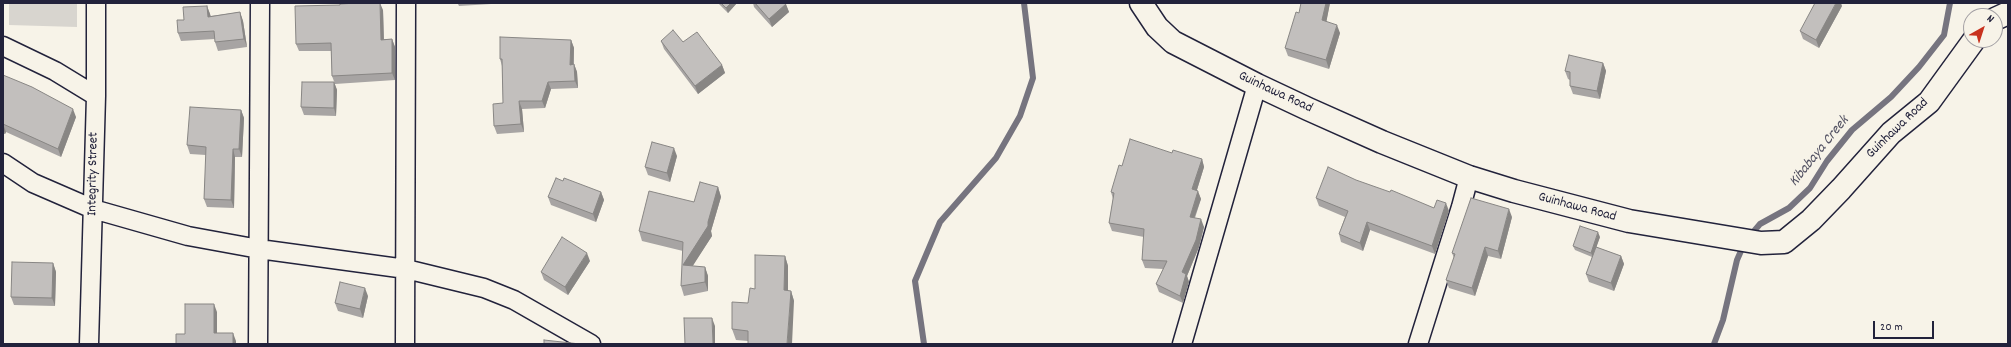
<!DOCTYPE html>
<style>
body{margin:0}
#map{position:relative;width:2011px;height:347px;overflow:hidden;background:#f7f3e8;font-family:Dekko,sans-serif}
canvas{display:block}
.frame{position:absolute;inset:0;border:4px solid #22223b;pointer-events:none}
.north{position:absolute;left:1963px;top:8px;width:40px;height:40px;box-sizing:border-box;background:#f7f3e8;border:1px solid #a29fa3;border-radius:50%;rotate:39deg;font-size:11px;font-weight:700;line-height:16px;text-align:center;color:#22223b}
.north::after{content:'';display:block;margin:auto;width:14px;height:18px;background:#c8321e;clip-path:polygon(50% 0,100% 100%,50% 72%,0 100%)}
.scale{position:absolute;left:1873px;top:321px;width:61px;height:18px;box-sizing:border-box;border:2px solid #22223b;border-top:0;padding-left:5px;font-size:12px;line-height:14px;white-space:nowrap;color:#22223b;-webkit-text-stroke:3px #f7f3e8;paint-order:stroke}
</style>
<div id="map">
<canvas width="2011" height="347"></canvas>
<div class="frame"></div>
<div class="north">N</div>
<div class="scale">20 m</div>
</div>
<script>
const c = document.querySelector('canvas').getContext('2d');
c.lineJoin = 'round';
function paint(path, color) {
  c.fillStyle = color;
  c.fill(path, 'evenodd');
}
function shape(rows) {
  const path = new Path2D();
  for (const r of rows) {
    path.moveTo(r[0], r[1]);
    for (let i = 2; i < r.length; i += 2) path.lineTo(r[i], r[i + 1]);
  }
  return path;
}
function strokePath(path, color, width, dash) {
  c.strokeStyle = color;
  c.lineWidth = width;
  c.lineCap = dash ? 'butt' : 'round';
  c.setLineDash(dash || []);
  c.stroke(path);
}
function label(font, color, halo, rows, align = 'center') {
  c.font = font + ' Dekko,sans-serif';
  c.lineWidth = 3;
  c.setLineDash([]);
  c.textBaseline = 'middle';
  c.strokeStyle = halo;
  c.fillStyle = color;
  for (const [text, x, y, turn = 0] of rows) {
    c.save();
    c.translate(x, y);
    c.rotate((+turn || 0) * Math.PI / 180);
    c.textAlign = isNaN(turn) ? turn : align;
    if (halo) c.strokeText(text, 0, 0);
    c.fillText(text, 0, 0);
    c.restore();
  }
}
paint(shape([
 [9,3,77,3,77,27,9,25]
]), '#d8d5cf');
strokePath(shape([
 [1749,237,1760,224,1789,208,1810,188,1827,161,1852,130,1891,97,1919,67,1944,35,1950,3],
 [924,344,915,281,940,222,996,158,1020,116,1033,78,1024,3],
 [1714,344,1723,320,1737,260,1744,244]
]), '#76747f', 6);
const street = shape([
 [3,46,55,71,96,96],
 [3,163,33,183,93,209,188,236,259,249,406,269,484,288,514,300,591,344],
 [89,344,96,96,96,3],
 [258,344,260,3],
 [405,344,406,3],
 [1182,344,1257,85],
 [1418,344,1461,207,1469,177]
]);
const secondary = shape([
 [1141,3,1157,27,1173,42,1257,85,1308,109,1382,142,1469,177,1514,191,1629,221,1761,243,1784,242,1811,220,1841,189,1891,133,1929,102,1974,40],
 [1995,19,2008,13]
]);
strokePath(street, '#22223b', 21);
strokePath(secondary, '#22223b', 25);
strokePath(street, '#f7f3e8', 18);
strokePath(secondary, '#f7f3e8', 22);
paint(shape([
 [439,3,491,3,491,4,459,6,458,4],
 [718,3,737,3,728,13],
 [753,3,785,3,789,12,772,27,754,7],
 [1330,3,1326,22,1340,33,1329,69,1288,56,1285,48,1299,13],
 [207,6,210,14,211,16,240,12,243,21,247,47,218,51,215,42,215,39,181,41,178,33,184,20],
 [1842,6,1819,48,1803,39,1800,31],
 [383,10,384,39,392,39,395,47,395,80,335,84,332,76,331,51,299,51,296,44],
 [571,40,574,48,574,64,577,72,578,88,551,89,545,108,522,109,524,132,497,134,494,126,503,103,502,66,500,59],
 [661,41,683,42,722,65,725,73,698,94,664,49],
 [1603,63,1606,71,1600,99,1573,94,1570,86,1570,80,1568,79,1565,71],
 [3,75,76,117,61,157,6,132,5,134,3,134],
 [334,82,337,90,336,116,304,115,301,107],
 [241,110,244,118,242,157,235,157,234,208,207,207,204,199,206,155,190,154,187,145],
 [1172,153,1202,159,1204,167,1197,190,1201,199,1195,218,1204,227,1199,247,1187,276,1189,282,1183,303,1159,292,1156,284,1163,269,1145,268,1142,260,1144,237,1112,231,1109,223,1113,199,1111,192],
 [677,156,670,182,648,175,645,167],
 [563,181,601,192,604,200,596,222,551,205,548,197],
 [718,187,721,197,711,231,712,236,692,266,705,267,708,276,708,291,684,296,681,286,683,251,642,241,639,231,694,202],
 [1390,192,1434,208,1449,211,1435,254,1370,230,1363,251,1341,242,1339,234,1345,217,1319,206,1316,198],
 [1512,217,1501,259,1488,256,1475,296,1449,288,1446,280,1454,258,1452,253],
 [1600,237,1596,247,1621,256,1624,264,1614,291,1589,282,1586,274,1592,257,1575,250,1573,246],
 [785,256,788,266,788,291,791,291,794,301,748,341,736,340,732,329,748,303,755,289],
 [590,261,568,295,544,280,541,272],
 [53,263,56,272,55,306,14,305,11,297],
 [368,296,363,318,338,311,335,303]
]), '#a7a4a3');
paint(shape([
 [3,3,4,3,4,16,3,14],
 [380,3,383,10,384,47,381,40],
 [731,3,737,3,728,13,726,8],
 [1326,3,1330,3,1325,29,1322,20],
 [1836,3,1841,3,1842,6,1819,48,1816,40],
 [786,4,789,12,772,27,769,19],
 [207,6,210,14,211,25,208,17],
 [240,12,243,21,247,47,244,39],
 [1337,25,1340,33,1329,69,1326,60],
 [392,39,395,47,395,80,392,73],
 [571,40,574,48,573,72,570,65],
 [1603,63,1606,71,1600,99,1597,91],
 [574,64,577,72,578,88,575,81],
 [722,65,725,73,698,94,695,86],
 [334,82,337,90,336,116,334,108],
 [548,82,551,89,545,108,542,101],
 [519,101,522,109,524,132,521,124],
 [73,109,76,117,61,157,58,149],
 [241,110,244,118,242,157,239,149],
 [3,124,6,132,5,134,3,129],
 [674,148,677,156,670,182,667,173],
 [233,149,235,157,234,208,231,200],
 [1202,159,1204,167,1195,196,1192,189],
 [718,187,721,197,711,231,712,236,687,275,683,265],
 [1198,191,1201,199,1192,224,1190,217],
 [601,192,604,200,596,222,593,214],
 [1446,203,1449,211,1435,254,1432,246],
 [1509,209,1512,217,1501,259,1498,251],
 [1201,219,1204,227,1199,247,1187,276,1189,282,1183,303,1180,296,1182,272],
 [1367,222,1370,230,1363,251,1360,243],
 [1598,232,1600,237,1593,257,1591,253],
 [1485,247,1488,256,1475,296,1472,288],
 [587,253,590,261,568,295,565,287],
 [785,256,788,266,788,301,784,290],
 [1621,256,1624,264,1614,291,1611,283],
 [53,263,56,272,55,306,52,298],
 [705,267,708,276,708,291,705,282],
 [365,288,368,296,363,318,360,309],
 [791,291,794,301,792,344,787,344],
 [214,304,217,312,217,341,214,333],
 [712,318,715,326,715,344,713,344],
 [233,333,236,341,236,344,233,344]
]), '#888684');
const building = shape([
 [357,3,380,3,381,40,392,39,392,73,332,76,331,43,296,44,295,6,340,5,340,4,357,3],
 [721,3,731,3,726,8,721,3],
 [755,3,785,3,786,4,769,19,755,3],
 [1301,3,1326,3,1322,20,1337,25,1326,60,1285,48,1296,12,1299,13,1301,3],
 [1815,3,1836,3,1816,40,1800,31,1815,3],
 [207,6,208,17,240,12,244,39,215,42,214,31,178,33,177,20,184,20,183,7,207,6],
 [673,30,683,42,697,32,722,65,695,86,661,41,673,30],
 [500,37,571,40,570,65,574,64,575,81,548,82,542,101,519,101,521,124,494,126,493,104,503,103,502,59,500,59,500,37],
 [1569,55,1603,63,1597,91,1570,86,1570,72,1565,71,1569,55],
 [3,75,32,87,73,109,58,149,3,124,3,75],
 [302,82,334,82,334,108,301,107,302,82],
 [190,107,241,110,239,149,233,149,231,200,204,199,206,147,187,145,190,107],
 [1130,139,1172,153,1173,150,1202,159,1192,189,1198,191,1190,217,1201,219,1196,240,1182,272,1186,274,1180,296,1156,284,1167,261,1142,260,1144,229,1109,223,1114,193,1111,192,1119,165,1122,166,1130,139],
 [652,142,674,148,667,173,645,167,652,142],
 [1328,167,1356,180,1390,192,1391,190,1434,208,1437,200,1446,203,1432,246,1367,222,1360,243,1339,234,1348,211,1316,198,1328,167],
 [556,178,563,181,564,178,601,192,593,214,548,197,556,178],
 [700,182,718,187,708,222,708,226,683,265,705,267,705,282,681,286,683,242,639,231,649,191,694,202,700,182],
 [1471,198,1509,209,1498,251,1485,247,1472,288,1446,280,1455,254,1452,253,1471,198],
 [1580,226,1598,232,1591,253,1573,246,1580,226],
 [562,237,587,253,565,287,541,272,562,237],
 [1596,247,1621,256,1611,283,1586,274,1596,247],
 [755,255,785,256,784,290,791,291,787,344,748,344,748,331,732,329,732,302,748,303,750,288,755,289,755,255],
 [12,262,53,263,52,298,11,297,12,262],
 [340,282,365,288,360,309,335,303,340,282],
 [185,304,214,304,214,333,233,333,233,344,176,344,176,334,185,334,185,304],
 [684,318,712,318,713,344,685,344,684,318],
 [544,340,580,344,544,344,544,340]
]);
paint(building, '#c2bfbd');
strokePath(building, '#888684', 1);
label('14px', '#22223b', '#f7f3e8', [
 ["Guinhawa Road",1275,93,25],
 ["Guinhawa Road",1898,129,-44],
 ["Integrity Street",94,174,-89],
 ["Guinhawa Road",1577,208,15]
]);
label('italic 15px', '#535263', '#f7f3e8', [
 ["Kibabaya Creek",1820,152,-51]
]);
</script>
